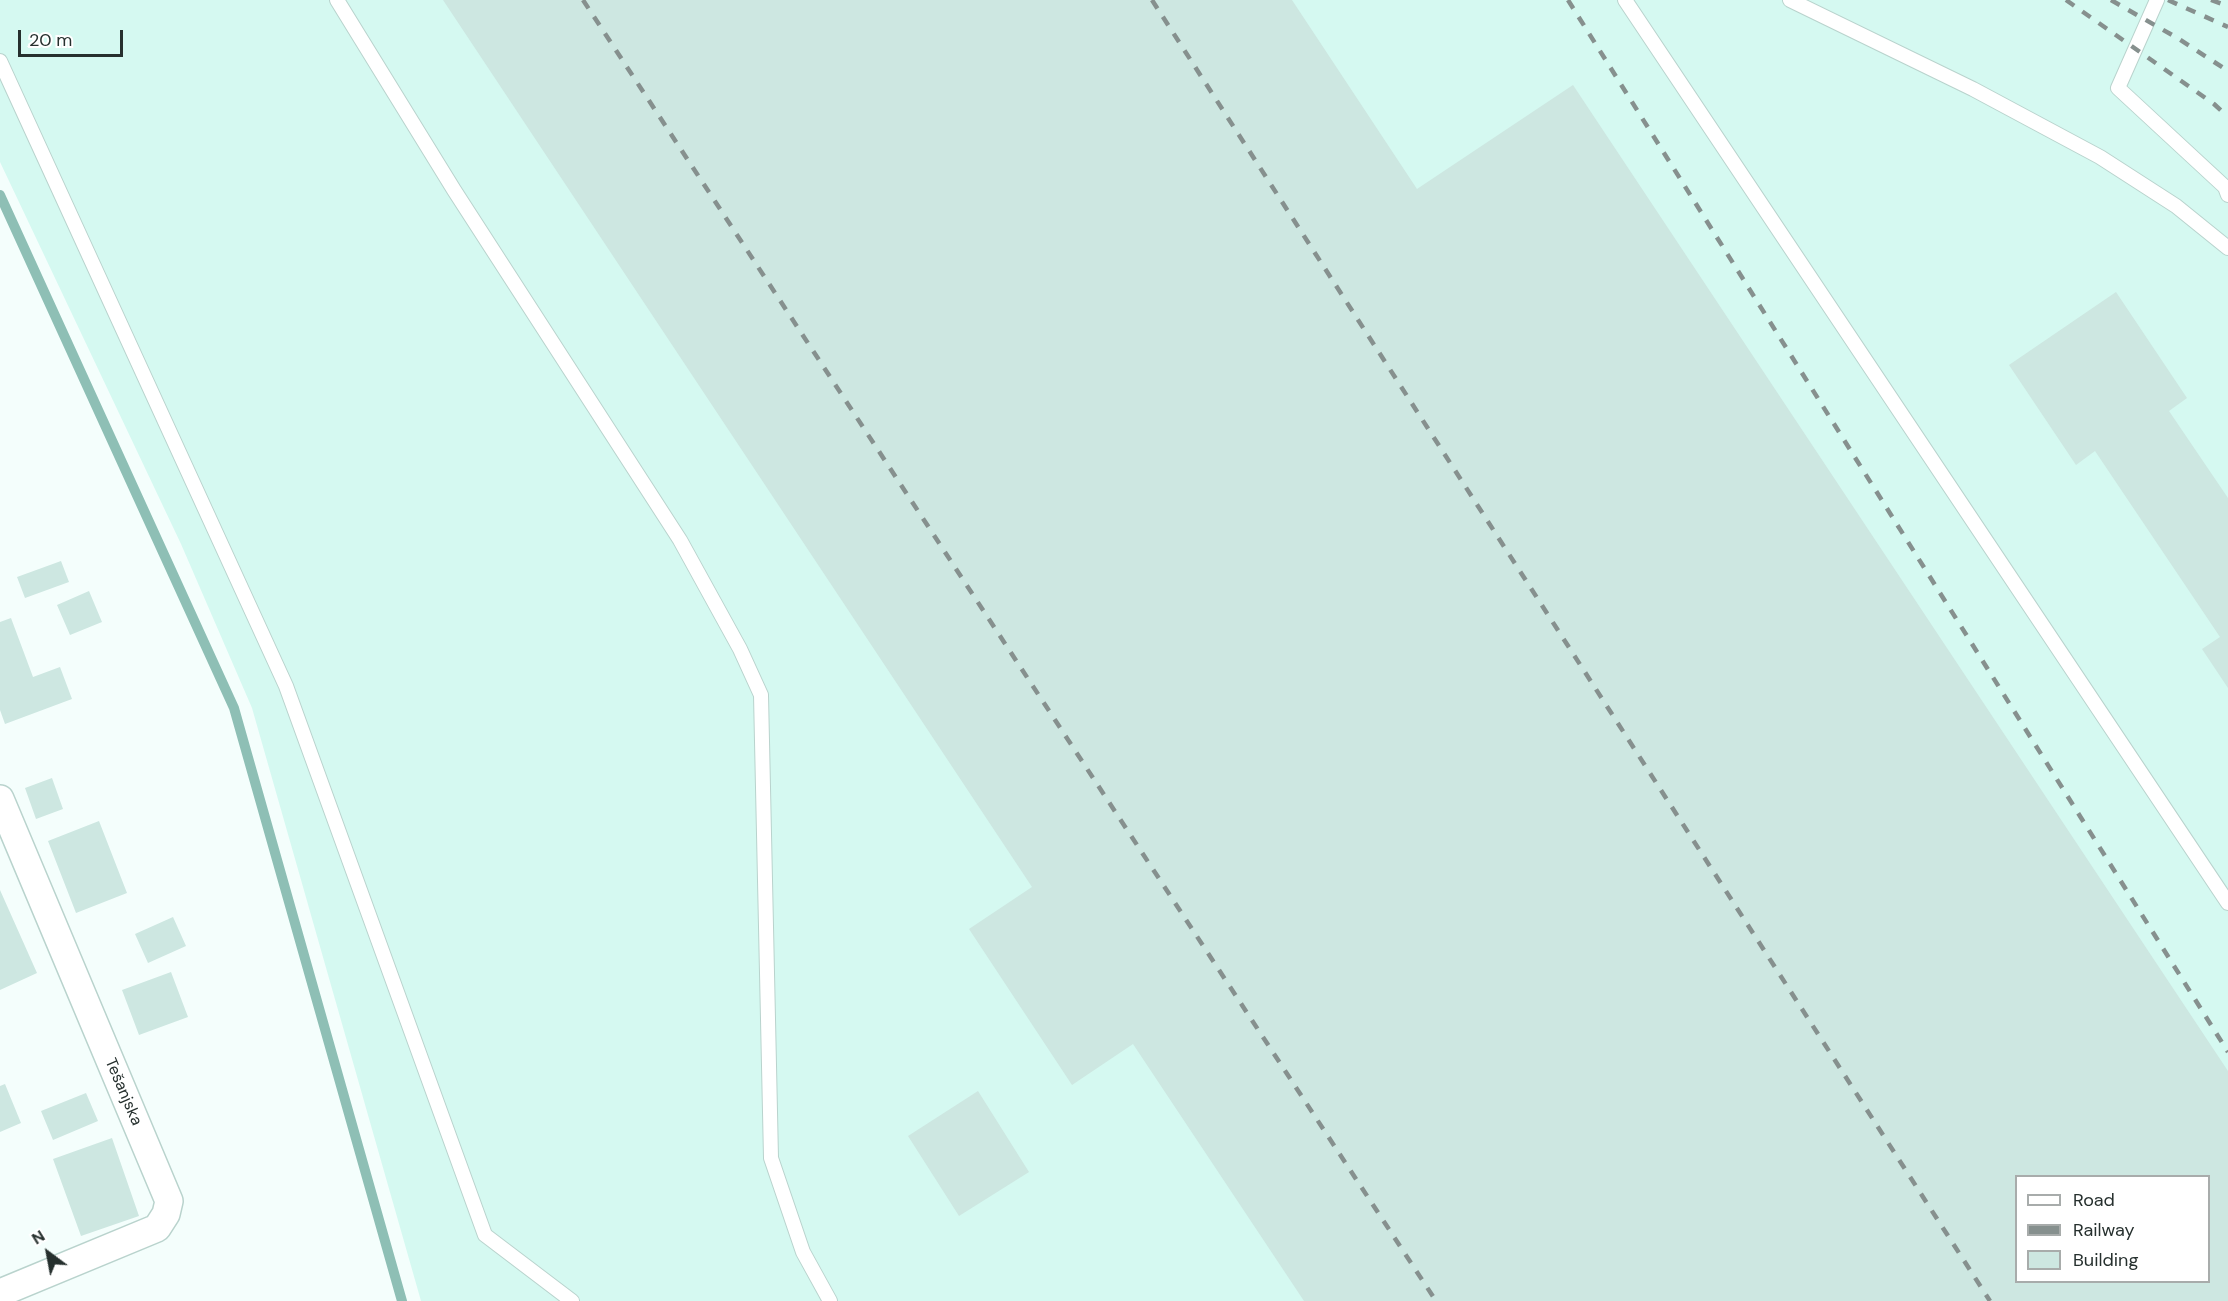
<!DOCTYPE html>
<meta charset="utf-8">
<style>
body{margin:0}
#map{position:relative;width:2228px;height:1301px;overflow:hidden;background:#f4fefc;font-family:"DM Sans",sans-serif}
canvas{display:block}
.legend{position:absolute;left:2015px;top:1175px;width:195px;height:108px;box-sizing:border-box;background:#fff;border:2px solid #a8acab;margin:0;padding:8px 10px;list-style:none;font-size:18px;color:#26302e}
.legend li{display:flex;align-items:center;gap:12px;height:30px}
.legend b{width:30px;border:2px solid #a8acab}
.north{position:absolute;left:18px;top:1223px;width:60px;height:60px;-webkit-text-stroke:4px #fff;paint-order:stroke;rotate:328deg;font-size:16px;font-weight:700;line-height:24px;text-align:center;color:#26302e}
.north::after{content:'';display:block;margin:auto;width:21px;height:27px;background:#26302e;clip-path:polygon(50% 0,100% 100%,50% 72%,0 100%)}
.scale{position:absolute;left:18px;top:30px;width:105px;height:27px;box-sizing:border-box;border:3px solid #26302e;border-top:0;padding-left:8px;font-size:18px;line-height:21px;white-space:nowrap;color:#26302e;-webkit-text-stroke:4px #fff;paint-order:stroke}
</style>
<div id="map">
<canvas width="2228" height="1301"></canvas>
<ul class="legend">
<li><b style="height:8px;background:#fff"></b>Road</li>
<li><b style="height:8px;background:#86908e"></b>Railway</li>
<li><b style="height:16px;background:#cde7e1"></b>Building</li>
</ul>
<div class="north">N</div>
<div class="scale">20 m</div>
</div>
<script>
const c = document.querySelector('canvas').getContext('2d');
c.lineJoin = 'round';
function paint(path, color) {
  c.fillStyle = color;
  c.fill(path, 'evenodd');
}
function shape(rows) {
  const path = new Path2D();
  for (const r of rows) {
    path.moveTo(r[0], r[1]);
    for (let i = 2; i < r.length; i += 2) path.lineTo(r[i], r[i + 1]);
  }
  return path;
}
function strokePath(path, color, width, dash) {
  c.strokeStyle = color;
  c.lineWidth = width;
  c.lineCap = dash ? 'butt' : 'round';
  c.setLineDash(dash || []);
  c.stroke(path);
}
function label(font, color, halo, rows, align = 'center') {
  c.font = font + ' "DM Sans",sans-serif';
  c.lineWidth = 4.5;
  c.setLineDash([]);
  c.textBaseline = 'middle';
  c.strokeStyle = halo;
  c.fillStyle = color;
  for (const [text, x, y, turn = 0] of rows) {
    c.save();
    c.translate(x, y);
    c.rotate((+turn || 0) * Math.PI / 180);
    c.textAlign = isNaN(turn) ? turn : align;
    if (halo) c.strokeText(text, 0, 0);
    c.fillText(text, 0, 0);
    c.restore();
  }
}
paint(shape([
 [0,0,2228,0,2228,1301,421,1301,252,708,181,544,0,162],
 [2016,1176,2208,1176,2208,1282,2016,1282]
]), '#d5f9f1');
strokePath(shape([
 [0,195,234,708,402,1301]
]), '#8ebfb5', 10);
paint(shape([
 [443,0,1292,0,1417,189,1573,85,2228,1071,2228,1301,1304,1301,1133,1044,1072,1085,969,929,1032,887],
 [2016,1176,2208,1176,2208,1282,2016,1282],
 [2116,292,2187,398,2169,411,2228,498,2228,688,2202,649,2220,637,2095,451,2076,465,2009,365],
 [61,561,69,582,25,598,17,577],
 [89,591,102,622,70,635,57,605],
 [11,618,33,677,60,667,72,699,5,724,0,710,0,622],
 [52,778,63,809,36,819,25,788],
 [99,821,127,893,76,913,48,841],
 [0,890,37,973,0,990],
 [173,917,186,946,148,963,135,934],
 [171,972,188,1017,139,1035,122,990],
 [5,1084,21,1123,0,1132,0,1086],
 [978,1091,1029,1172,959,1216,908,1136],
 [86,1093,98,1121,53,1140,41,1111],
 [112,1138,139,1216,81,1236,53,1159]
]), '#cde7e1');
const lane = shape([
 [337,0,454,190,680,540,740,649,761,695,771,1158,803,1252,830,1301],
 [1625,0,2228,903],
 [1790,0,1973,89,2100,157,2176,206,2228,248],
 [2157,0,2118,88,2225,187,2228,195],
 [0,61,286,686,485,1235,572,1301]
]);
const street = shape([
 [0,799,169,1201,166,1214,157,1228,0,1293]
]);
strokePath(lane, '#b9d3cd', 16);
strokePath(street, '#b9d3cd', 30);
strokePath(lane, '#fff', 14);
strokePath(street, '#fff', 27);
strokePath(shape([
 [583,0,1436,1301],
 [1152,0,1990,1301],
 [1568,0,2228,1052],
 [2066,0,2214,104,2228,117],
 [2111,0,2179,39,2228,71],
 [2168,0,2228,27],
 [2211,0,2228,6]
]), '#86908e', 4.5, [10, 10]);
label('16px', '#26302e', '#fff', [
 ["Tešanjska",123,1092,67]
]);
</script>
